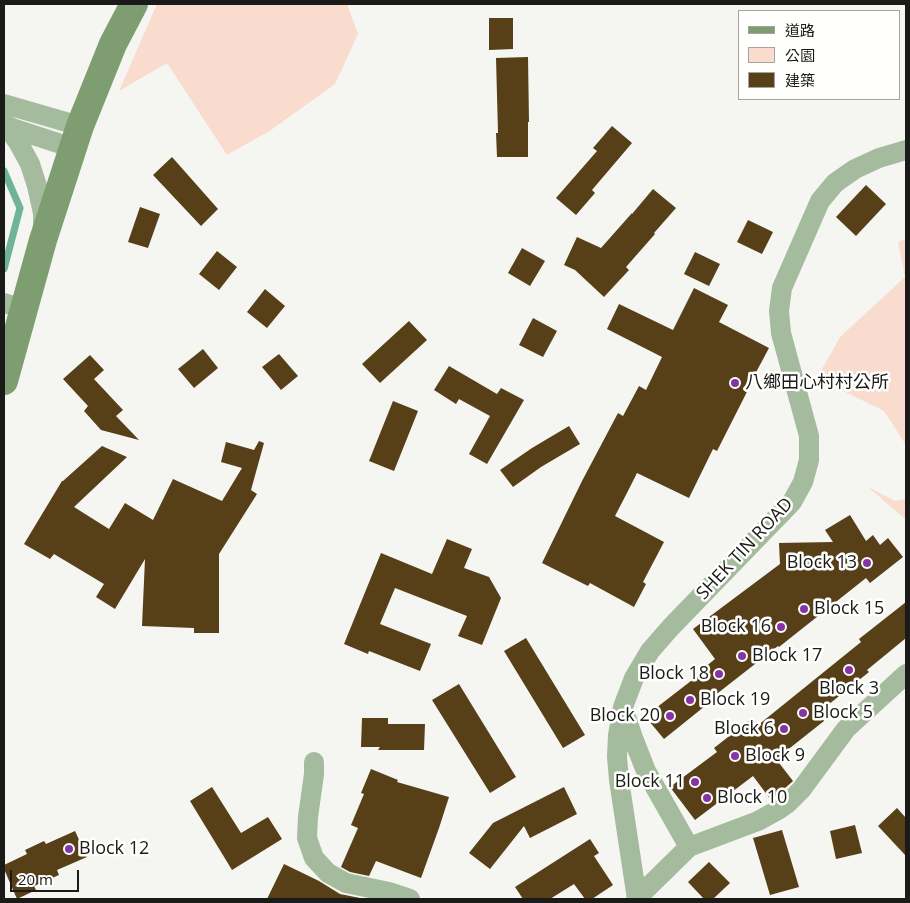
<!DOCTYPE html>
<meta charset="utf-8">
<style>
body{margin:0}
#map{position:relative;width:910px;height:903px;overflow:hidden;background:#f5f5f2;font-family:"Open Sans","Noto Sans TC",sans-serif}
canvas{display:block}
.frame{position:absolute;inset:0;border:5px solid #1a1a19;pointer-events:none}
.legend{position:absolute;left:738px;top:10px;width:162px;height:90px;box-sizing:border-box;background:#fffffe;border:1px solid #a3a3a2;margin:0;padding:6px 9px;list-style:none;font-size:15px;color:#1a1a19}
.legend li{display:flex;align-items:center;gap:10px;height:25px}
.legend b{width:25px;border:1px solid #a3a3a2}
.scale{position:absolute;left:10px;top:870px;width:69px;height:22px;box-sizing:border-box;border:2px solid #1a1a19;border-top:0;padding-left:6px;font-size:15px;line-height:18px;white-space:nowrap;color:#1a1a19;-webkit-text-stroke:4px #fffffe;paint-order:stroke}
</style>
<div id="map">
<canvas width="910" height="903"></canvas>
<div class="frame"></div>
<ul class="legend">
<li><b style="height:6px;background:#7e9e72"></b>道路</li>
<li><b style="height:14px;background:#fadcce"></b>公園</li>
<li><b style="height:14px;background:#573f18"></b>建築</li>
</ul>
<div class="scale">20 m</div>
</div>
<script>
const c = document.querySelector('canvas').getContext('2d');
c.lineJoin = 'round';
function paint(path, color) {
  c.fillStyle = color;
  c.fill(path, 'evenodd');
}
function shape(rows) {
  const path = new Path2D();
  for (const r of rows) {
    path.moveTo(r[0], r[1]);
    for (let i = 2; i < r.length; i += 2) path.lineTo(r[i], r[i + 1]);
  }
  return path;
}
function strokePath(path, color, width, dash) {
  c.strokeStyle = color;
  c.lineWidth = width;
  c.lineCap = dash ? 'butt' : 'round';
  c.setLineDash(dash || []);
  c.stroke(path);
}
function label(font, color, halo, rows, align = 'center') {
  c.font = font + ' "Open Sans","Noto Sans TC",sans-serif';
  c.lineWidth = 5;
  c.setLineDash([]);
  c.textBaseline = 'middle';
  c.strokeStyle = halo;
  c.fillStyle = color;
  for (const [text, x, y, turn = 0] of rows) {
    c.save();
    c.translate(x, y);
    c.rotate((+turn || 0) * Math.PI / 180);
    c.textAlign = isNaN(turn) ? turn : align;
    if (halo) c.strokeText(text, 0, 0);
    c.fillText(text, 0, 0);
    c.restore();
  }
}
paint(shape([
 [157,4,347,4,358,34,335,84,271,130,227,155,167,63,119,91],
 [906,239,906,445,884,411,817,378,840,337,905,277,898,242],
 [868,487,895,501,906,499,906,519,904,518]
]), '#fadcce');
strokePath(shape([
 [4,171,20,208,4,269]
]), '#6fb399', 7);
paint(shape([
 [489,18,513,18,513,49,489,50],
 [528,57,529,122,528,122,528,157,497,157,496,133,498,133,496,58],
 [612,126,632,143,592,190,595,193,576,215,556,198,597,151,593,148],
 [172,157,218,209,201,226,153,175],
 [866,185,886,204,856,236,836,217],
 [653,189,676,208,654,233,655,234,626,267,629,270,604,297,575,270,564,265,577,237,601,248,632,213,632,214],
 [140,207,160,214,148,248,128,242],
 [748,220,773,232,762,254,737,242],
 [522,248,545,261,530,286,508,273],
 [217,251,237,267,219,290,199,274],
 [695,252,720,264,709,286,684,274],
 [694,288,728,305,719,322,769,348,753,378,754,378,717,451,713,449,689,498,637,473,629,489,615,516,664,542,643,582,646,584,634,607,590,583,588,586,542,563,582,481,618,413,623,416,639,386,646,390,662,357,607,329,619,304,673,330],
 [265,289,285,306,267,328,247,312],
 [533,318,557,331,543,357,519,345],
 [409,321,427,340,380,383,362,364],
 [203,349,218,368,194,388,178,369],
 [279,354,298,376,281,390,262,367],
 [90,355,104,370,94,379,123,410,116,416,139,440,101,430,84,411,88,406,63,379],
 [449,366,497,394,501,388,524,400,487,464,469,454,490,416,459,399,456,404,434,390],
 [393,401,418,411,394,471,369,461],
 [569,426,580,444,541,467,513,487,500,470,532,448],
 [259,441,264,443,251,490,257,494,219,554,219,633,194,633,194,628,142,626,145,559,115,609,96,597,104,584,54,554,50,559,24,544,62,481,63,481,102,446,127,457,74,507,109,529,125,503,153,520,173,479,222,501,242,468,221,462,226,442,254,450],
 [850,515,866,541,873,535,880,545,888,538,903,557,870,583,866,578,779,647,778,646,709,700,710,702,664,739,649,721,660,713,656,708,700,674,699,672,715,659,693,629,780,564,779,543,833,542,825,530],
 [447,539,472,549,464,568,489,577,501,598,482,645,458,636,467,616,395,588,380,624,431,644,420,671,369,651,368,654,344,644,381,553,432,574],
 [906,602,906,638,867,670,869,672,818,713,824,721,776,759,793,781,792,782,771,800,753,776,695,820,670,787,717,752,714,748,751,719,757,726,861,642,859,639],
 [526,638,585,735,563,748,504,651],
 [459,684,516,777,490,793,432,700],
 [362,718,388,718,388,724,425,724,424,750,378,750,380,747,361,747],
 [371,769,398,780,397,782,449,797,439,828,421,878,376,861,369,876,350,872,341,867,358,828,351,825,364,794,361,793],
 [212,787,241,833,268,817,282,839,232,870,190,801],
 [564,787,577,814,530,838,524,826,490,869,469,853,493,823],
 [897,808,906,818,906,856,878,826],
 [855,825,862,853,836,859,830,831],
 [782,830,799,887,770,895,753,838],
 [75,831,87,857,57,870,59,875,34,886,36,890,17,899,4,869,4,865,27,854,25,850,44,841,46,844],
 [590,839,599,853,594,856,613,885,592,899,585,899,574,884,550,899,523,899,515,887],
 [709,862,730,883,713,899,704,899,688,882],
 [284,864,319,881,340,894,360,898,359,899,267,899]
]), '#573f18');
strokePath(shape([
 [4,104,80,126],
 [4,124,15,129,73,148],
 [4,126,12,134,18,142,30,164,37,186,43,213,43,228],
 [4,303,24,309],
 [624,711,633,738,646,771,689,847,636,899],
 [314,762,314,774,308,817,307,838,314,858,328,873,346,883,389,892,410,899],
 [689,847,758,821,778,810,788,803,801,790,846,729,906,674],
 [637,899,619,780,617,757,618,735,623,707,634,678,650,651,671,627,792,502,803,482,809,460,809,436,781,333,779,311,782,288,820,201,835,183,855,169,879,158,906,150]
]), '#a5bb9d', 20);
strokePath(shape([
 [4,381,43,240,80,126,113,44,134,4]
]), '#7e9e72', 28);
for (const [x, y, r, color] of [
 [735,383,5,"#8634a3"],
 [867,563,5,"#8634a3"],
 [804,609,5,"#8634a3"],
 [781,627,5,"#8634a3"],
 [742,656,5,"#8634a3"],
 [849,670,5,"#8634a3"],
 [719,674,5,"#8634a3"],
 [690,700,5,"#8634a3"],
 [803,713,5,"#8634a3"],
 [670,716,5,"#8634a3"],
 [784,729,5,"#8634a3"],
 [735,756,5,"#8634a3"],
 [695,782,5,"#8634a3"],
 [707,798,5,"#8634a3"],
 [69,849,5,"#8634a3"]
]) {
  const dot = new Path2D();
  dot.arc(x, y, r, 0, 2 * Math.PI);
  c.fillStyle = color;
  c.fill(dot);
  strokePath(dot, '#fffffe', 2);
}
label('18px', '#1a1a19', '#fffffe', [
 ["八鄉田心村村公所",745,383],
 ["Block 13",857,563,"right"],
 ["Block 15",814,609],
 ["Block 16",771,627,"right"],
 ["Block 17",752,656],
 ["Block 18",709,674,"right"],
 ["Block 3",849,689,"center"],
 ["Block 19",700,700],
 ["Block 5",813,713],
 ["Block 20",660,716,"right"],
 ["Block 6",774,729,"right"],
 ["Block 9",745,756],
 ["Block 11",685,782,"right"],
 ["Block 10",717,798],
 ["Block 12",79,849]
], 'left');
label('18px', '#1a1a19', '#fffffe', [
 ["SHEK TIN ROAD",745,549,-47]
]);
</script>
